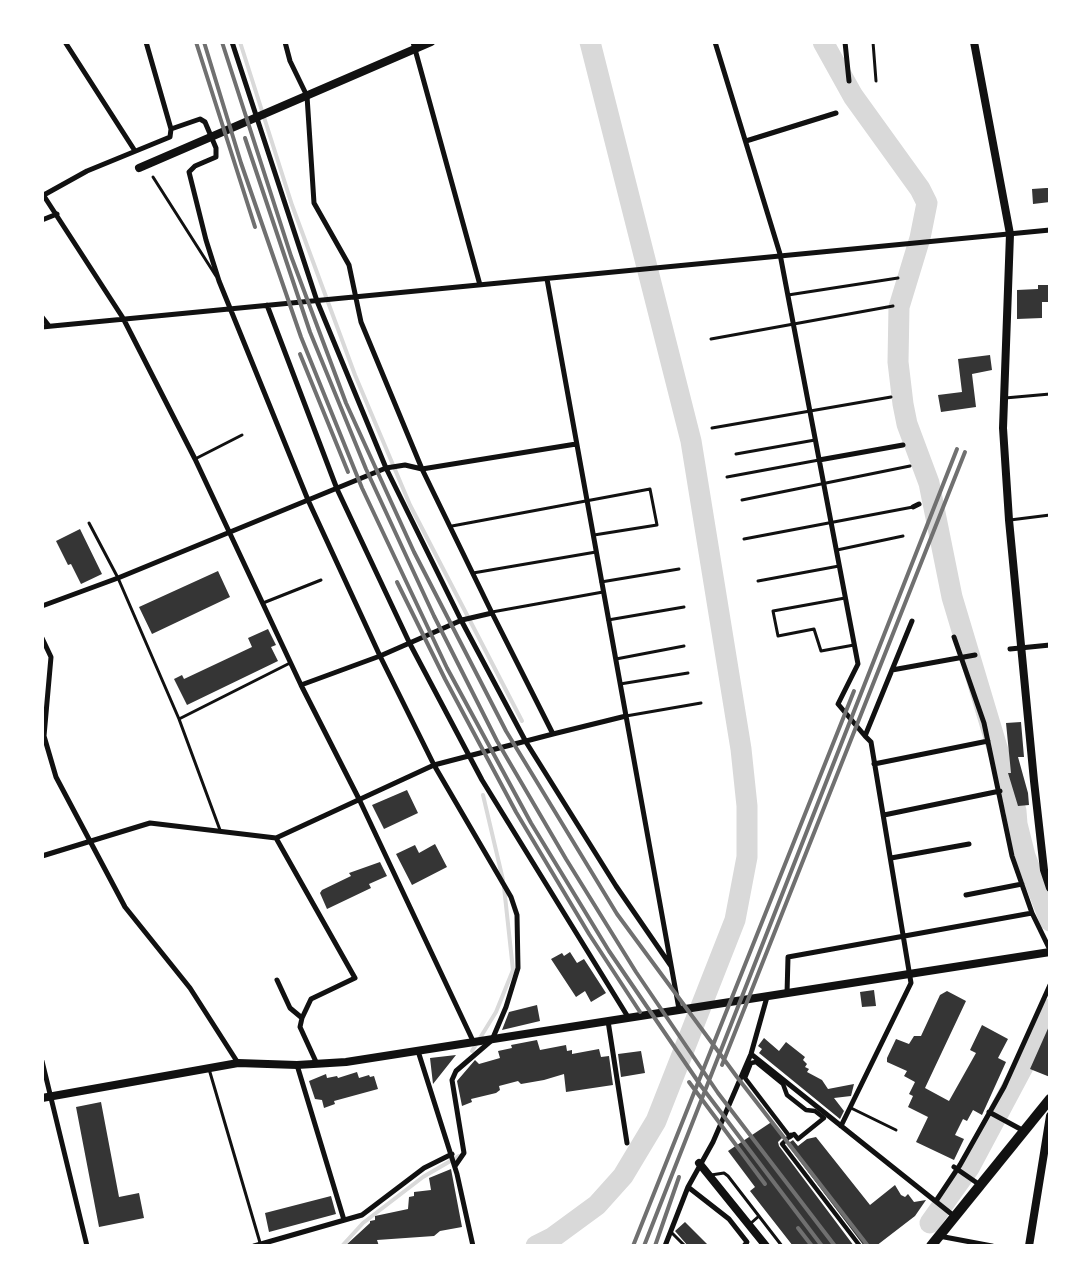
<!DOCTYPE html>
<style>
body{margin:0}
#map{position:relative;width:1092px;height:1288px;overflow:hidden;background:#fff;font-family:"Open Sans",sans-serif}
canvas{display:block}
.frame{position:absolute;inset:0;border:44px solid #fff;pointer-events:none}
</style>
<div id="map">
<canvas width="1092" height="1288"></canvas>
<div class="frame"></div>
</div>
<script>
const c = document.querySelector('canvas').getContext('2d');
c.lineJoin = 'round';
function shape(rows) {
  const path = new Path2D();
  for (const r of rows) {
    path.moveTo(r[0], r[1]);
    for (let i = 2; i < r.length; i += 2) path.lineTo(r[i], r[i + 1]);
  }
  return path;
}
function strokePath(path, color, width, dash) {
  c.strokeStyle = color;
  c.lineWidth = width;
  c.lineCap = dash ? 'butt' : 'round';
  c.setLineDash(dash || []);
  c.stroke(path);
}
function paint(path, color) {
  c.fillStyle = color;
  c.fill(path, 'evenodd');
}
strokePath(shape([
 [240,42,292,205,355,375,410,505,522,721],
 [483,795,503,880],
 [472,1051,496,1012,513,970,504,887],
 [342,1246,363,1223,423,1177,459,1156]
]), '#d9d9d9', 4);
strokePath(shape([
 [823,42,853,96,920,189,927,203,920,238,899,307,898,362,903,404,907,424,929,483,952,597,1016,811,1017,824,1025,856,1050,921],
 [930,1223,969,1168,1026,1061,1050,1009],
 [536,1246,552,1238,597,1205,623,1176,656,1121,735,920,747,857,747,806,741,749,691,441,590,42]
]), '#d9d9d9', 21);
paint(shape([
 [1046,188,1050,188,1050,202,1033,204,1032,189],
 [1038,285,1050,285,1050,302,1042,302,1042,318,1017,319,1017,290,1038,289],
 [990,355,992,370,972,374,976,407,941,412,938,395,962,392,958,359],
 [80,529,102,574,81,584,71,564,68,565,56,541],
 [218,571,230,597,152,634,139,607],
 [268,629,276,645,271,647,278,661,187,705,174,679,182,675,184,679,252,647,248,638],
 [1021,722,1024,757,1018,757,1028,793,1029,805,1018,806,1008,773,1011,773,1006,723],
 [407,790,418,813,384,829,372,805],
 [435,844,447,867,412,885,396,854,415,845,419,853],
 [380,862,387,876,369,884,371,888,327,909,320,893,322,890,351,876,349,873],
 [570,952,577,963,584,959,606,993,591,1002,585,991,576,997,551,959,562,953,564,956],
 [874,990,876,1006,862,1007,860,992],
 [947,991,966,1001,925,1088,949,1101,976,1053,970,1050,982,1025,1008,1039,998,1058,1006,1062,982,1115,973,1110,967,1121,963,1119,955,1135,964,1139,954,1160,916,1142,928,1117,908,1107,913,1096,909,1094,915,1082,904,1076,907,1071,887,1062,887,1058,896,1039,909,1044,914,1036,921,1036,940,995],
 [537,1005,540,1021,502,1030,509,1012],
 [1050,1024,1050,1077,1030,1069],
 [764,1038,779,1051,786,1042,805,1057,803,1060,807,1064,805,1067,809,1069,807,1072,822,1080,828,1089,854,1084,851,1096,834,1098,844,1111,840,1119,759,1053,762,1049,758,1046],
 [537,1040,540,1050,566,1045,567,1051,572,1050,572,1054,599,1049,601,1057,609,1056,613,1085,566,1092,564,1074,544,1080,521,1084,518,1081,499,1086,500,1090,496,1093,471,1099,472,1102,462,1106,457,1081,475,1060,479,1064,500,1058,498,1051,512,1048,511,1045],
 [641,1051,645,1073,621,1077,618,1054],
 [456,1055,433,1084,430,1058],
 [357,1072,359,1078,369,1075,370,1077,374,1076,378,1089,334,1101,335,1104,324,1108,322,1100,315,1099,309,1081,326,1074,327,1078,337,1076,338,1078],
 [101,1102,119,1197,139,1193,144,1218,99,1227,76,1107],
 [773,1121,784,1136,778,1142,779,1146,854,1246,793,1246,750,1191,755,1187,728,1151],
 [816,1137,870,1205,895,1185,901,1195,905,1197,908,1194,914,1202,926,1200,915,1216,876,1246,864,1246,787,1144,793,1140,798,1146,807,1139],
 [451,1169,462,1227,440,1231,434,1236,377,1240,379,1246,345,1246,370,1223,370,1221,375,1220,375,1216,408,1209,409,1197,414,1196,414,1192,431,1190,429,1178],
 [331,1196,336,1214,269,1232,265,1213],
 [685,1222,709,1246,688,1246,675,1231]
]), '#353535');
strokePath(shape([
 [873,42,876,81],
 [153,177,216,276],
 [788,295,898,278],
 [711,339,893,306],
 [1005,398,1050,394],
 [712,428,891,397],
 [736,454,815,440],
 [195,459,242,435],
 [727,477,819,460],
 [742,500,910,466],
 [1010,520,1050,515],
 [89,523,118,578,179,719,220,830],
 [452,526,650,489,657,525,594,535],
 [744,539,913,507],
 [837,550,903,536],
 [473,573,596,552],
 [758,581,839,566],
 [601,582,679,569],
 [845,598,773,611,778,636,814,629,821,651,854,645],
 [263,603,321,580],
 [492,612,603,592],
 [608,620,684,607],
 [616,659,684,646],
 [620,684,688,673],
 [626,716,701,703],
 [179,719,290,663],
 [209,1069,261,1246],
 [851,1108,896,1130],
 [711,1175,724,1173,728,1176,782,1246],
 [750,1224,759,1216],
 [671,1232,685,1246]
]), '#111', 3);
strokePath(shape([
 [756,1062,783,1084,787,1095,806,1110,815,1111,824,1118,798,1139,794,1134,790,1137,745,1078,751,1063,756,1062],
 [791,1135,782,1144,860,1246]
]), '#111', 4.5);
strokePath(shape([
 [65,42,135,151],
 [146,42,171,129,200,119,205,122,216,148,216,157,195,166,189,172,206,240,219,281,308,500,380,656,434,765,511,897,517,915,518,968,506,1007,492,1040,456,1071,452,1080,464,1153,455,1166],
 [232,42,317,301,386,468,461,620,526,742,616,886,671,966],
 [413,42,480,285],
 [715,42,780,254,858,664,838,704,865,736],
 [845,42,849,81],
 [746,141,836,113],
 [42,193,123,318,195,459,301,685,359,799,474,1043],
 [42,196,87,171,170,137,171,129],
 [42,220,57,214],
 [547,279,679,1009],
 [267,305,337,489,410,644,482,780,628,1017],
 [42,317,49,326],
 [42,327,1050,230],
 [576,444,422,469,492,613,553,734,626,716],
 [819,460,903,445],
 [913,507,919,504],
 [42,606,118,578,386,468,405,465,422,469,361,322,349,265,314,203,307,96,290,61,285,42],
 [954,637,984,723,1012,856,1032,913,1050,950],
 [42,638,51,657,44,736,56,777,125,907,190,988,238,1063],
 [1010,649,1050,645],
 [892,670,975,655],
 [301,685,380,656,462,620,492,613],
 [874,764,988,741],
 [884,815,1000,791],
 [276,838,434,765,553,734],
 [42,856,150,823,276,838,355,978,311,999,302,1018,300,1027,317,1064],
 [891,858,969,844],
 [966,895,1022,884],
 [277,980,290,1008,302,1018],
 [787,994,788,957,1032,913],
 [608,1021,627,1143],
 [418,1051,457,1174,473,1246],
 [751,1054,954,1216],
 [42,1061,87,1246],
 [297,1065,344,1220],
 [989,1112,1024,1131],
 [841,1126,911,983,871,742,865,736,912,621],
 [954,1167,980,1185],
 [688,1187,729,1219,747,1242,744,1246],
 [936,1201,960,1165,1004,1087,1050,985],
 [939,1236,992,1246],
 [254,1246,362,1215,424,1168,452,1154],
 [665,1246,688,1187,713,1142,751,1054,767,997]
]), '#111', 5);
strokePath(shape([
 [974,42,1010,234,1003,428,1009,520,1034,781,1044,870,1050,888],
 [139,168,431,42],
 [42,1098,238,1063,297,1065,346,1062,1050,952],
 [699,1163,766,1246],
 [1029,1246,1050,1116]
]), '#111', 8);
strokePath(shape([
 [931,1246,1050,1099]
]), '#111', 10);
strokePath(shape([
 [196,42,255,227],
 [204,42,241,163,301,337,362,488,447,668,531,823,609,951,701,1086,822,1246],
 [222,42,291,256,346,403,414,552,506,731,617,914,737,1077,868,1246],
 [245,138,310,332,366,469,434,616,497,741,566,859,636,972,718,1093,835,1246],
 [300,354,348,472],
 [397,582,445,679,516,812,589,934,640,1012],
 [722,1065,965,452],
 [689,1082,765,1184],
 [798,1228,812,1246],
 [633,1246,854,691],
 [644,1246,957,449],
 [655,1246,679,1177]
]), '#707070', 4);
</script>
